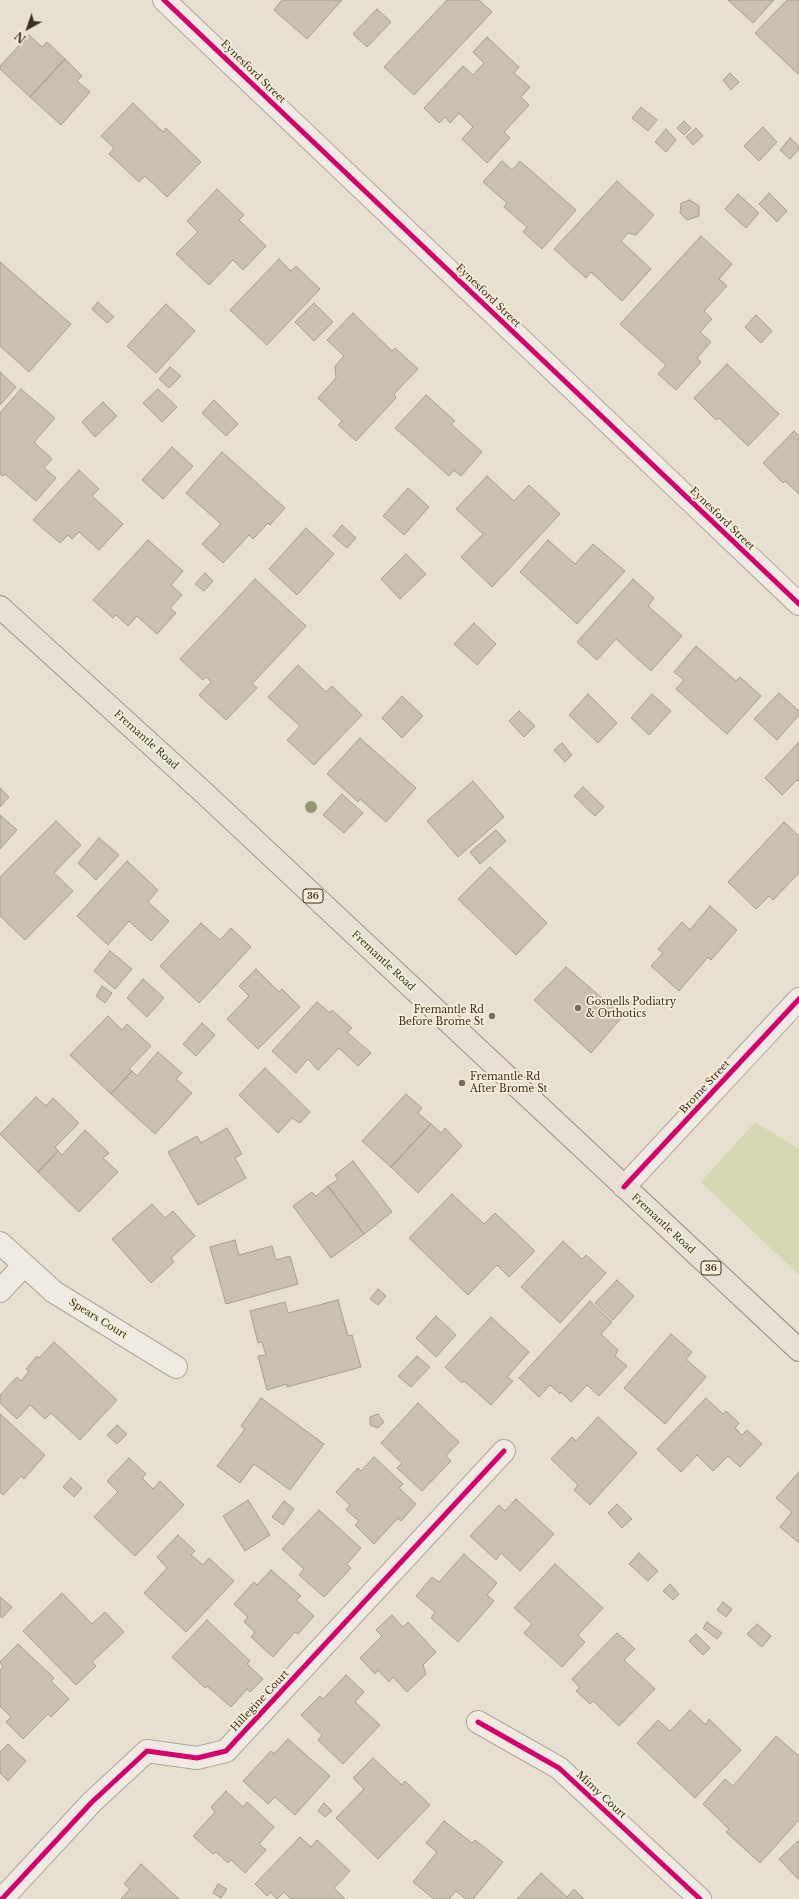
<!DOCTYPE html>
<style>
body{margin:0}
#map{position:relative;width:799px;height:1899px;overflow:hidden;background:#e7e0d1;font-family:"Libre Baskerville",serif}
canvas{display:block}
.north{position:absolute;left:8px;top:8px;width:40px;height:40px;-webkit-text-stroke:3px #f7eed8;paint-order:stroke;rotate:220deg;font-size:11px;font-weight:700;line-height:16px;text-align:center;color:#3d2e20}
.north::after{content:'';display:block;margin:auto;width:14px;height:18px;background:#3d2e20;clip-path:polygon(50% 0,100% 100%,50% 72%,0 100%)}
</style>
<div id="map">
<canvas width="799" height="1899"></canvas>
<div class="north">N</div>
</div>
<script>
const c = document.querySelector('canvas').getContext('2d');
c.lineJoin = 'round';
function paint(path, color) {
  c.fillStyle = color;
  c.fill(path, 'evenodd');
}
function shape(rows) {
  const path = new Path2D();
  for (const r of rows) {
    path.moveTo(r[0], r[1]);
    for (let i = 2; i < r.length; i += 2) path.lineTo(r[i], r[i + 1]);
  }
  return path;
}
function strokePath(path, color, width, dash) {
  c.strokeStyle = color;
  c.lineWidth = width;
  c.lineCap = dash ? 'butt' : 'round';
  c.setLineDash(dash || []);
  c.stroke(path);
}
function label(font, color, halo, rows, align = 'center') {
  c.font = font + ' "Libre Baskerville",serif';
  c.lineWidth = 3.5;
  c.setLineDash([]);
  c.textBaseline = 'middle';
  c.strokeStyle = halo;
  c.fillStyle = color;
  for (const [text, x, y, turn = 0] of rows) {
    c.save();
    c.translate(x, y);
    c.rotate((+turn || 0) * Math.PI / 180);
    c.textAlign = isNaN(turn) ? turn : align;
    if (halo) c.strokeText(text, 0, 0);
    c.fillText(text, 0, 0);
    c.restore();
  }
}
paint(shape([
 [755,1122,799,1149,799,1275,701,1182]
]), '#d6d7b3');
const building = shape([
 [282,0,342,0,307,39,274,10,282,0],
 [447,0,479,0,492,12,414,95,384,67,447,0],
 [728,0,774,0,753,23,728,0],
 [787,0,799,0,799,75,755,33,787,0],
 [377,9,391,22,367,47,353,34,377,9],
 [29,35,42,47,47,42,65,59,30,97,0,69,0,66,29,35],
 [487,37,519,67,514,73,530,87,521,97,529,105,504,132,510,138,487,163,462,139,473,127,459,113,450,123,445,117,439,123,424,108,463,66,473,75,484,63,473,52,487,37],
 [65,59,82,76,77,81,90,92,61,125,30,97,65,59],
 [730,73,739,82,731,90,723,80,730,73],
 [133,103,163,132,166,128,201,162,167,197,145,176,139,182,109,154,114,148,101,136,133,103],
 [641,107,657,120,648,131,632,118,641,107],
 [684,121,691,128,684,135,677,128,684,121],
 [763,127,777,142,759,161,744,146,763,127],
 [696,128,703,136,693,145,686,137,696,128],
 [666,129,676,140,666,152,655,142,666,129],
 [790,138,799,146,799,149,790,159,780,150,790,138],
 [502,161,512,170,520,161,576,210,542,249,523,232,527,227,504,207,507,203,483,182,502,161],
 [617,181,654,215,636,235,628,233,621,241,651,269,622,301,591,272,586,278,554,249,617,181],
 [217,189,244,215,239,220,266,246,243,270,233,260,209,285,176,254,198,232,187,221,217,189],
 [769,193,787,211,777,222,759,204,769,193],
 [738,194,759,213,746,228,725,209,738,194],
 [690,200,699,206,699,216,687,220,680,213,681,203,690,200],
 [701,236,732,264,719,279,727,286,704,311,712,319,700,332,711,342,697,358,701,362,676,390,658,374,666,365,620,324,701,236],
 [279,259,291,271,296,266,320,289,267,345,230,310,279,259],
 [0,262,71,324,29,372,0,346,0,262],
 [98,302,114,317,107,323,92,309,98,302],
 [314,303,333,322,314,341,295,322,314,303],
 [166,304,195,331,156,373,127,346,166,304],
 [353,313,392,351,395,348,418,369,394,394,396,398,356,441,338,425,342,421,318,398,336,378,335,366,344,356,327,340,353,313],
 [756,315,772,331,761,343,745,327,756,315],
 [727,364,779,414,748,446,719,418,716,420,694,398,727,364],
 [170,367,181,376,169,388,159,379,170,367],
 [0,372,16,387,0,405,0,372],
 [21,389,55,418,34,442,52,459,44,468,56,478,36,501,5,474,3,476,0,474,0,413,21,389],
 [158,389,177,407,162,422,143,403,158,389],
 [426,395,455,421,451,424,482,452,461,476,454,470,449,476,395,428,426,395],
 [214,400,238,424,226,436,202,413,214,400],
 [103,402,117,416,95,437,82,422,103,402],
 [794,431,799,436,799,494,785,481,783,483,763,463,794,431],
 [172,447,193,466,163,499,142,480,172,447],
 [222,452,285,508,270,525,268,523,253,539,249,535,223,563,202,544,221,524,186,493,222,452],
 [79,470,99,489,92,496,123,524,99,550,79,532,72,539,68,535,60,543,33,520,79,470],
 [487,476,514,501,529,485,560,514,492,587,461,557,483,534,456,509,487,476],
 [408,488,429,507,404,535,383,516,408,488],
 [342,525,356,538,347,548,333,536,342,525],
 [306,528,334,554,297,595,269,569,306,528],
 [148,540,183,571,171,585,182,595,170,608,176,613,157,634,137,616,128,626,116,615,113,618,93,600,148,540],
 [548,540,575,564,593,544,625,571,577,624,520,572,548,540],
 [406,554,426,574,400,599,381,579,406,554],
 [205,573,213,581,204,591,195,584,205,573],
 [255,579,306,626,252,684,257,688,226,720,199,695,211,682,206,677,203,680,180,659,255,579],
 [633,579,654,598,648,606,682,636,651,671,616,639,597,660,577,642,633,579],
 [474,623,496,644,477,665,454,644,474,623],
 [696,646,736,681,740,677,761,696,727,734,676,689,684,680,674,672,696,646],
 [298,665,326,692,332,686,362,715,314,765,287,740,300,726,268,697,298,665],
 [779,693,799,711,799,715,777,740,754,719,779,693],
 [588,694,617,723,598,743,569,715,588,694],
 [652,694,671,711,649,735,631,718,652,694],
 [402,696,423,716,402,738,382,718,402,696],
 [519,711,535,726,524,737,509,721,519,711],
 [360,738,416,788,386,822,360,799,358,802,327,774,360,738],
 [799,742,799,782,797,780,782,795,765,778,799,742],
 [562,743,572,755,565,762,554,750,562,743],
 [473,781,504,817,458,857,427,821,473,781],
 [583,787,604,807,595,816,574,796,583,787],
 [0,788,9,797,0,807,0,788],
 [342,794,363,813,344,833,323,815,342,794],
 [0,815,17,830,0,849,0,815],
 [56,821,81,845,54,873,73,891,25,940,0,916,0,877,56,821],
 [784,822,799,836,799,873,773,900,769,896,756,909,728,882,784,822],
 [496,830,506,841,480,864,470,852,496,830],
 [99,838,119,855,96,880,78,863,99,838],
 [127,861,158,890,148,902,169,921,151,941,129,921,108,945,77,916,127,861],
 [490,867,547,923,516,955,458,899,490,867],
 [710,906,737,930,711,960,708,957,679,991,651,966,663,953,658,949,682,922,690,930,710,906],
 [201,923,220,940,231,928,251,947,199,1003,160,966,201,923],
 [110,951,132,969,115,989,94,971,110,951],
 [566,967,623,1016,591,1053,534,1000,566,967],
 [256,969,279,992,282,989,300,1007,258,1049,227,1019,249,996,239,986,256,969],
 [143,979,164,998,147,1017,127,998,143,979],
 [102,986,112,993,105,1003,96,996,102,986],
 [317,1002,330,1013,332,1010,352,1028,347,1032,371,1053,358,1066,339,1048,318,1070,308,1059,296,1073,272,1051,317,1002],
 [108,1016,122,1030,127,1024,151,1046,129,1069,132,1071,111,1094,70,1055,108,1016],
 [202,1023,215,1035,196,1056,183,1044,202,1023],
 [158,1052,182,1073,176,1079,192,1093,155,1134,111,1094,132,1071,137,1076,158,1052],
 [265,1068,310,1112,300,1123,292,1118,278,1133,239,1095,265,1068],
 [406,1094,422,1108,418,1113,431,1124,391,1167,362,1141,406,1094],
 [36,1097,46,1106,53,1098,79,1123,55,1147,58,1151,38,1172,0,1134,36,1097],
 [431,1124,441,1133,445,1128,462,1146,418,1193,391,1167,431,1124],
 [227,1128,242,1154,235,1158,246,1178,198,1205,168,1152,197,1136,201,1143,227,1128],
 [85,1130,109,1153,103,1158,118,1172,79,1212,38,1172,58,1151,62,1155,85,1130],
 [353,1161,392,1212,364,1234,328,1186,338,1180,335,1175,353,1161],
 [328,1186,364,1234,331,1258,293,1206,312,1192,316,1196,328,1186],
 [452,1194,484,1224,495,1213,535,1251,509,1277,497,1265,468,1295,409,1238,452,1194],
 [152,1204,165,1218,173,1211,195,1236,171,1258,174,1262,151,1283,112,1239,152,1204],
 [235,1240,239,1255,272,1246,276,1260,290,1256,298,1284,226,1304,210,1247,235,1240],
 [563,1241,582,1259,586,1255,606,1273,560,1323,521,1287,563,1241],
 [617,1280,634,1296,613,1320,595,1303,617,1280],
 [378,1289,386,1296,378,1305,370,1299,378,1289],
 [338,1300,348,1336,352,1335,361,1367,287,1387,287,1384,267,1390,258,1356,266,1355,262,1342,258,1343,250,1311,285,1302,288,1313,338,1300],
 [590,1301,612,1322,601,1334,618,1350,615,1356,627,1366,599,1396,587,1385,571,1402,561,1392,560,1394,550,1385,539,1397,519,1378,590,1301],
 [436,1316,456,1335,436,1357,416,1338,436,1316],
 [491,1317,529,1352,507,1377,513,1381,491,1405,464,1381,462,1383,445,1367,491,1317],
 [671,1334,692,1352,686,1359,706,1377,665,1424,624,1388,671,1334],
 [54,1342,117,1400,80,1440,51,1413,45,1419,30,1405,17,1419,0,1403,0,1395,17,1377,21,1381,29,1371,26,1369,37,1356,39,1358,54,1342],
 [417,1356,430,1367,411,1387,398,1376,417,1356],
 [261,1398,324,1444,290,1490,254,1464,240,1483,217,1466,245,1429,241,1426,261,1398],
 [706,1398,723,1414,726,1411,739,1423,735,1428,742,1435,747,1430,762,1444,740,1467,728,1456,713,1471,697,1455,681,1472,657,1449,706,1398],
 [418,1403,459,1442,446,1456,451,1461,422,1491,397,1468,402,1463,381,1443,418,1403],
 [0,1414,45,1455,24,1479,21,1476,3,1495,0,1492,0,1414],
 [378,1414,384,1422,378,1428,370,1425,370,1417,378,1414],
 [598,1417,637,1453,590,1505,574,1490,578,1485,551,1459,572,1437,576,1441,598,1417],
 [117,1425,127,1434,117,1444,107,1435,117,1425],
 [374,1457,403,1484,399,1488,416,1504,401,1521,398,1518,374,1544,355,1525,359,1521,346,1510,350,1505,336,1492,358,1468,361,1471,374,1457],
 [129,1458,146,1474,142,1478,153,1489,160,1481,184,1505,135,1556,94,1517,118,1492,107,1481,129,1458],
 [799,1472,799,1543,780,1527,792,1512,776,1498,799,1472],
 [71,1478,82,1488,74,1497,63,1487,71,1478],
 [516,1499,554,1534,520,1571,501,1553,496,1560,470,1536,499,1505,505,1511,516,1499],
 [248,1500,270,1535,245,1551,223,1516,248,1500],
 [284,1501,294,1509,283,1525,272,1517,284,1501],
 [617,1504,632,1519,622,1528,608,1513,617,1504],
 [319,1510,361,1548,347,1564,351,1568,324,1597,299,1575,304,1569,282,1549,319,1510],
 [178,1535,195,1551,191,1555,203,1565,209,1558,234,1581,186,1632,144,1593,167,1568,157,1557,178,1535],
 [639,1553,658,1571,648,1581,629,1564,639,1553],
 [464,1554,497,1583,487,1595,494,1601,458,1642,431,1618,435,1612,416,1596,432,1577,439,1582,464,1554],
 [555,1564,603,1608,578,1635,585,1642,562,1667,524,1633,532,1624,514,1608,555,1564],
 [271,1570,301,1596,296,1600,314,1616,298,1634,295,1632,273,1657,251,1637,255,1632,244,1622,248,1617,234,1604,254,1582,257,1585,271,1570],
 [670,1584,679,1594,673,1600,663,1591,670,1584],
 [62,1593,92,1624,105,1612,124,1632,92,1662,96,1666,76,1685,23,1631,62,1593],
 [0,1597,12,1607,2,1618,0,1616,0,1597],
 [723,1602,732,1609,726,1617,717,1610,723,1602],
 [392,1615,403,1627,408,1622,436,1652,423,1665,426,1674,407,1692,393,1677,389,1682,378,1670,375,1674,360,1658,382,1636,376,1630,392,1615],
 [207,1620,250,1661,247,1664,263,1679,250,1692,247,1689,231,1707,207,1686,205,1688,172,1657,207,1620],
 [707,1622,722,1633,717,1639,703,1628,707,1622],
 [757,1624,771,1636,762,1647,747,1634,757,1624],
 [617,1633,635,1649,624,1660,655,1689,619,1726,593,1701,590,1704,576,1691,580,1688,572,1679,617,1633],
 [696,1634,710,1648,703,1655,689,1641,696,1634],
 [18,1644,54,1678,51,1681,69,1699,51,1717,48,1714,23,1739,6,1722,11,1717,0,1706,0,1670,3,1667,0,1662,18,1644],
 [346,1675,364,1692,355,1702,380,1725,343,1764,318,1740,322,1735,301,1715,320,1696,323,1699,346,1675],
 [690,1710,706,1725,709,1719,741,1750,695,1798,637,1743,658,1720,670,1731,690,1710],
 [776,1736,799,1756,799,1820,760,1863,726,1832,729,1829,703,1804,725,1779,733,1786,776,1736],
 [288,1739,330,1776,295,1815,275,1797,268,1804,243,1781,271,1751,274,1754,288,1739],
 [8,1744,26,1761,8,1781,0,1773,0,1752,8,1744],
 [373,1758,402,1785,405,1781,430,1805,378,1859,336,1818,364,1789,353,1778,373,1758],
 [226,1791,243,1807,247,1802,274,1827,259,1844,266,1850,245,1873,231,1860,228,1863,216,1852,213,1854,193,1836,215,1812,211,1807,226,1791],
 [324,1803,332,1811,325,1817,318,1811,324,1803],
 [444,1821,472,1843,475,1840,503,1862,473,1899,466,1899,456,1891,449,1899,434,1899,413,1882,437,1852,426,1843,444,1821],
 [300,1837,311,1847,317,1840,350,1871,334,1888,345,1899,291,1899,284,1892,277,1899,270,1892,267,1896,255,1884,300,1837],
 [799,1840,799,1880,779,1859,799,1840],
 [141,1864,179,1899,121,1899,130,1889,124,1884,141,1864],
 [541,1873,567,1897,574,1889,584,1899,517,1899,541,1873],
 [218,1884,227,1889,221,1898,213,1893,218,1884]
]);
paint(building, '#cbbfb2');
strokePath(building, '#a89c90', 1);
const minor = shape([
 [164,0,799,604],
 [624,1187,799,999],
 [0,1243,54,1292,176,1367],
 [0,1291,24,1265],
 [478,1722,559,1768,700,1899],
 [2,1899,92,1802,147,1751,197,1758,226,1751,504,1451]
]);
const primary = shape([
 [0,607,202,791,799,1350]
]);
strokePath(minor, '#ada599', 24);
strokePath(primary, '#928b80', 24);
strokePath(minor, '#efebe3', 22);
strokePath(primary, '#e6e1d4', 22);
strokePath(shape([
 [164,0,799,604],
 [624,1187,799,999],
 [478,1722,559,1768,700,1899],
 [2,1899,92,1802,147,1751,197,1758,226,1751,504,1451]
]), '#d6006c', 5);
c.fillStyle = '#929673';
for (const [x, y] of [
 [311,807]
]) {
  c.beginPath();
  c.arc(x, y, 6, 0, 2 * Math.PI);
  c.fill();
}
for (const [x, y, r, color] of [
 [578,1008,4,"#786c5e"],
 [492,1016,4,"#786c5e"],
 [462,1083,4,"#786c5e"]
]) {
  const dot = new Path2D();
  dot.arc(x, y, r, 0, 2 * Math.PI);
  c.fillStyle = color;
  c.fill(dot);
  strokePath(dot, '#f7eed8', 1.5);
}
for (const [x, y, w] of [
 [313,896,20],
 [711,1268,20]
]) {
  const box = new Path2D();
  box.roundRect(x - w / 2, y - 7, w, 14, 3);
  c.fillStyle = '#f7eed8';
  c.fill(box);
  strokePath(box, '#3d2e20', 1);
}
label('bold 9px', '#3d2e20', null, [
 ["36",313,896],
 ["36",711,1268]
]);
label('10px', '#3d2e20', '#f7eed8', [
 ["Eynesford Street",253,72,44],
 ["Eynesford Street",488,296,44],
 ["Eynesford Street",722,519,44],
 ["Fremantle Road",146,740,42],
 ["Fremantle Road",383,961,43],
 ["Brome Street",705,1087,-47],
 ["Fremantle Road",663,1224,43],
 ["Spears Court",98,1319,32],
 ["Hillegine Court",260,1701,-47],
 ["Mimy Court",601,1795,43]
]);
label('10px', '#3d2e20', '#f7eed8', [
 ["Gosnells Podiatry",586,1002],
 ["& Orthotics",586,1014],
 ["Fremantle Rd",484,1010,"right"],
 ["Before Brome St",484,1022,"right"],
 ["Fremantle Rd",470,1077],
 ["After Brome St",470,1089]
], 'left');
</script>
